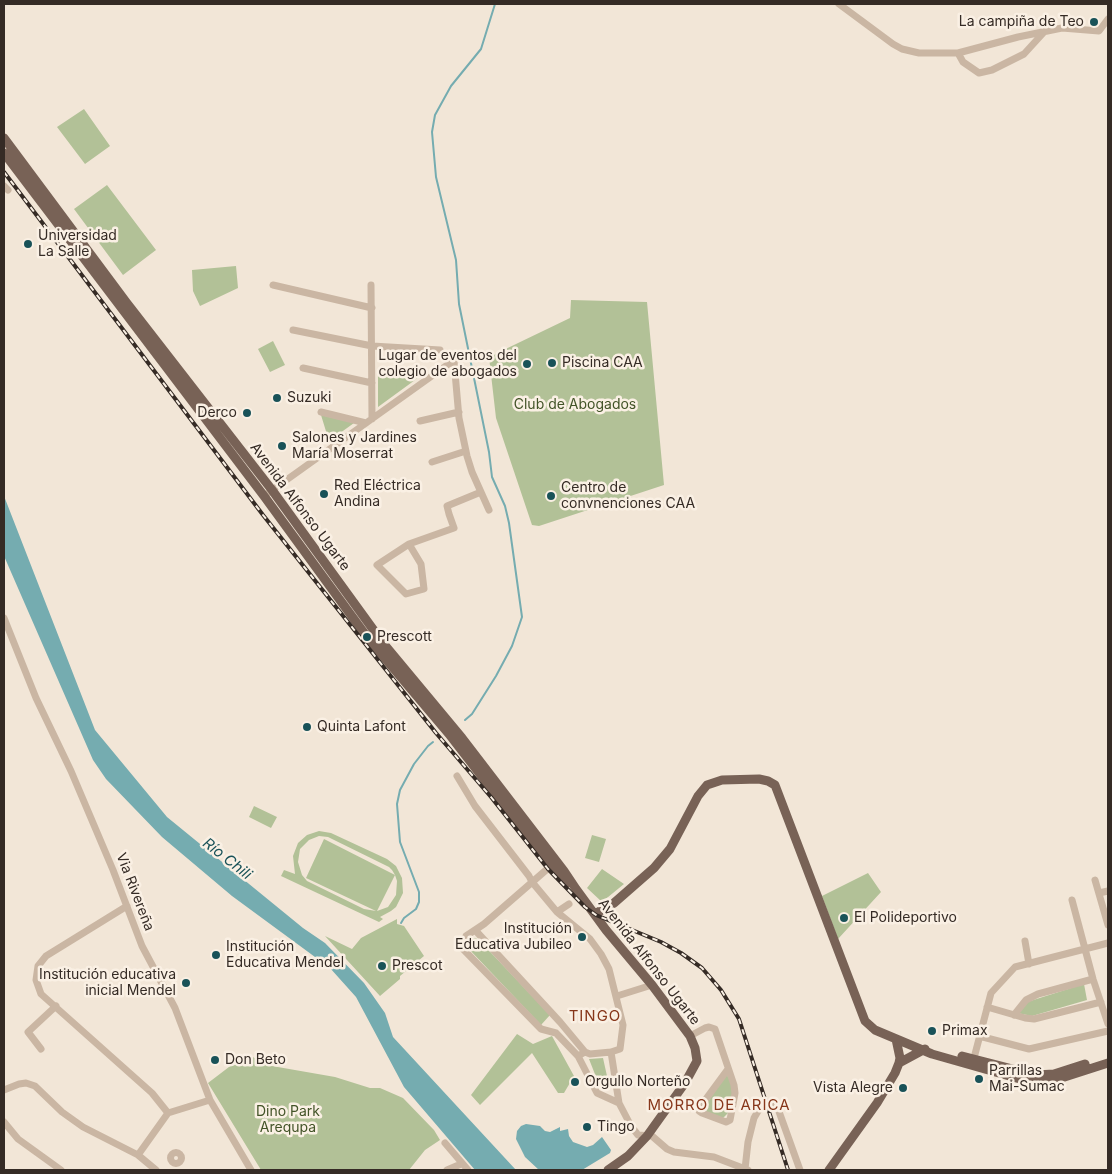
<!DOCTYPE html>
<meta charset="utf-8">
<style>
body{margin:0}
#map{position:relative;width:1112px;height:1174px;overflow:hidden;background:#f2e6d7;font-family:Inter,sans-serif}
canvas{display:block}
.frame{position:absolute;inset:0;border:5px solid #352b25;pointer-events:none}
</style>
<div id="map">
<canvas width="1112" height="1174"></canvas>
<div class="frame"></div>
</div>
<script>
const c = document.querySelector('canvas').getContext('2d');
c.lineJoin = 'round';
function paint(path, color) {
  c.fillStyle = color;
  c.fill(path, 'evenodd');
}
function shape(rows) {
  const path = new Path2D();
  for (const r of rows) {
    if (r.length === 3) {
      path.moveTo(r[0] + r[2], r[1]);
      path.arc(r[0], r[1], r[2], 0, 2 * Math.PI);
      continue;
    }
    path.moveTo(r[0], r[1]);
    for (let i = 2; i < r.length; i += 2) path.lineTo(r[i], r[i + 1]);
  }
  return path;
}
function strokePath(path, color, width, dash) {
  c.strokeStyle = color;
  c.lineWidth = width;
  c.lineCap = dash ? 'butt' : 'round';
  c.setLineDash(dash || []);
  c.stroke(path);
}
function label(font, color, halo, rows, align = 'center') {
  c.font = font + ' Inter,sans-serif';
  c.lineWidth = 5;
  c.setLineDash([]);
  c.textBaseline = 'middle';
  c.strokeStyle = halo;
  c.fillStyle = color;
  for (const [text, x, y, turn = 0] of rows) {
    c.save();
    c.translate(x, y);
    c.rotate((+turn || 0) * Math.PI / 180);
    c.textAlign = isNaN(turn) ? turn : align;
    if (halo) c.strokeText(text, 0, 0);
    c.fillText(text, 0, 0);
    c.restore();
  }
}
paint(shape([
 [84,109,110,146,85,164,57,127],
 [107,185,156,250,123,275,74,209],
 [236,266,238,288,200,306,193,291,192,270],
 [571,300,647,302,664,485,539,526,532,525,496,418,489,357,570,318],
 [273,341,285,365,270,372,258,349],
 [378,369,426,372,378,407],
 [321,415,354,423,329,441],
 [254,806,277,817,271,828,249,817],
 [319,831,331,833,387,859,396,866,402,878,403,893,396,907,391,911,380,917,383,919,379,922,281,876,284,870,295,874,293,856,298,843,307,835],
 [319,836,328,837,389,867,392,870,395,875,324,839,306,878,376,911,364,909,307,881,302,875,298,862,300,849,309,840],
 [395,875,397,881,396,895,388,907,377,911],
 [592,835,606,839,599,862,585,858],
 [602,869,624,884,602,902,587,888],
 [868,873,881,892,838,939,822,896],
 [397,919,397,924,404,926,424,956,400,976,400,979,380,996,325,936,352,949,361,938],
 [473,938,478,939,550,1015,541,1025,468,948,469,940],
 [1084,984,1087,1000,1032,1016,1017,1013,1027,1002],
 [517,1034,533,1044,552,1036,574,1076,564,1093,558,1093,532,1053,480,1105,471,1095],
 [246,1054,272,1066,335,1077,370,1088,380,1088,403,1098,434,1130,440,1140,425,1150,409,1170,261,1170,208,1083],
 [603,1058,609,1085,600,1087,589,1059],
 [726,1075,729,1077,733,1091,728,1113,723,1118,707,1113,705,1106]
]), '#b2c197');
paint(shape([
 [4,496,95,730,167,817,303,928,325,943,364,983,385,1013,393,1037,516,1170,475,1170,404,1087,356,997,330,968,232,896,162,837,106,779,93,760,4,556],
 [526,1124,540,1126,545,1131,550,1132,560,1127,560,1131,568,1129,569,1136,573,1142,587,1147,593,1145,602,1137,611,1150,610,1153,582,1170,539,1170,525,1157,516,1139,517,1131,521,1126]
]), '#75acb0');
strokePath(shape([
 [465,720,472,714,496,676,512,646,522,617,509,523,505,506,492,477,489,452,459,304,456,260,436,177,432,132,435,115,451,86,481,49,495,4],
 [401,923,404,918,416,909,419,902,419,892,400,842,397,804,400,790,414,764,428,746,433,742]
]), '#75acb0', 2);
strokePath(shape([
 [839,4,893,44,902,49,919,53,958,53,1018,37,1062,28,1099,31,1108,19],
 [958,53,963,62,979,73,992,70,1024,54,1045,31],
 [4,186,8,190],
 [273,285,372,308],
 [371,285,372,419],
 [293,330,372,346,440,350],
 [454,361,459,418,467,456,472,472,489,510],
 [303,368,372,383],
 [321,412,366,423],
 [420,421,459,412],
 [432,462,466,451],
 [264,496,457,358],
 [409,544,421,564,424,589,406,594,377,565,409,544,454,528,449,514,447,506,481,492],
 [4,618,36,698,71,771,113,870,142,946,175,1008,210,1100,251,1170],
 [457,776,475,806,529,876,532,882,557,912,590,939,601,954,609,969,623,1025,620,1049,611,1052,590,1054,585,1052,578,1056],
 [553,864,484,924,466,936,462,944,463,949,541,1029,556,1033,578,1056,597,1093,619,1103],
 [1095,880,1108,925],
 [1099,893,1108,891],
 [1072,900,1093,979,1108,1024],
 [127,906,46,956,38,966,36,980,41,994,152,1093,168,1113],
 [557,912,569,904],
 [475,930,560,1022,585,1052],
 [1025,941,1029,964],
 [617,996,652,985],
 [987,1007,1025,1018,1034,1019,1101,1002],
 [1014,1015,1026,1000,1038,994,1093,979],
 [690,1036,705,1028,709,1027,715,1029,734,1085,735,1093,730,1120,726,1122,702,1113,699,1111,700,1107,728,1069],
 [979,1036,1029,1049,1108,1031],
 [41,1049,28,1032,56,1006],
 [611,1052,619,1103,631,1126,638,1135,652,1136,667,1149,674,1152,714,1157,748,1170],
 [974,1058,991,993,1015,967,1108,943],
 [4,1090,19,1084,26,1083,35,1086,62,1112,83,1127,138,1155,156,1170],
 [4,1122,18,1139,61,1170],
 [445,1143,468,1170],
 [176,1158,5.5],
 [138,1155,168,1113,210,1100],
 [745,1169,748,1142,754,1118,761,1106,767,1102,772,1102,777,1106,800,1170],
 [447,1170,461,1164]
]), '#cab6a3', 7);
strokePath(shape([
 [4,138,126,302,272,490,383,643,462,738,564,871,576,889,606,930,652,985,690,1036,695,1048,697,1061,685,1083,647,1136,628,1156,608,1170],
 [4,153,264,496,367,637,449,734,551,866,567,883],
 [595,914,614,903,654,868,670,849,698,796,707,785,722,780,759,779,768,781,775,785,865,1021,875,1030,932,1054,1034,1083,1049,1082,1108,1063],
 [962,1056,1036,1075,1054,1074,1085,1064],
 [899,1063,925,1049],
 [829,1170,877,1103,895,1073,899,1063,900,1058,896,1039]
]), '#786256', 9);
const rail = shape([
 [4,172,263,515,436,733,491,797,548,869,585,907,596,915,661,942,681,953,702,968,721,990,739,1019,788,1170]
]);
strokePath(rail, '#352b25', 4);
strokePath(rail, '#faf0e4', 2, [5.5]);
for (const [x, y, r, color] of [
 [1094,22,5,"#195258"],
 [28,244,5,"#195258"],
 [552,363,5,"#195258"],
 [527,364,5,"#195258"],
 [277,398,5,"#195258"],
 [247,413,5,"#195258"],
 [282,446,5,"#195258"],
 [324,494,5,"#195258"],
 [551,496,5,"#195258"],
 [367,637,5,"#195258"],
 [307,727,5,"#195258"],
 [844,918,5,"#195258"],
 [582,937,5,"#195258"],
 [216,955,5,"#195258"],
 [382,966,5,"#195258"],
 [186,983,5,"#195258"],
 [932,1031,5,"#195258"],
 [215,1060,5,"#195258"],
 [979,1079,5,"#195258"],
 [575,1082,5,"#195258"],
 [903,1088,5,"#195258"],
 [587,1127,5,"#195258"]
]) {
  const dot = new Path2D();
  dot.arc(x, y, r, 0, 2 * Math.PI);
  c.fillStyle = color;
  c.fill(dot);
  strokePath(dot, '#faf0e4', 2);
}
label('14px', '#352b25', '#faf0e4', [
 ["La campiña de Teo",1084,22,"right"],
 ["Universidad",38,236],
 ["La Salle",38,252],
 ["Lugar de eventos del",517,356,"right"],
 ["colegio de abogados",517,372,"right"],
 ["Piscina CAA",562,363],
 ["Suzuki",287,398],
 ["Derco",237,413,"right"],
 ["Salones y Jardines",292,438],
 ["María Moserrat",292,454],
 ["Red Eléctrica",334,486],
 ["Andina",334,502],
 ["Centro de",561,488],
 ["convnenciones CAA",561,504],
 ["Prescott",377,637],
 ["Quinta Lafont",317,727],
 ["El Polideportivo",854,918],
 ["Institución",572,929,"right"],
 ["Educativa Jubileo",572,945,"right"],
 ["Institución",226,947],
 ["Educativa Mendel",226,963],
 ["Prescot",392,966],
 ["Institución educativa",176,975,"right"],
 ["inicial Mendel",176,991,"right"],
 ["Primax",942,1031],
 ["Don Beto",225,1060],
 ["Parrillas",989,1071],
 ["Mai-Sumac",989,1087],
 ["Orgullo Norteño",585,1082],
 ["Vista Alegre",893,1088,"right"],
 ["Tingo",597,1127]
], 'left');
label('14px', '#435428', '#faf0e4', [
 ["Club de Abogados",575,405],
 ["Dino Park",288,1112],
 ["Arequpa",288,1128]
]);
label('14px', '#352b25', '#faf0e4', [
 ["Avenida Alfonso Ugarte",300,507,53],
 ["Via Rivereña",135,892,69],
 ["Avenida Alfonso Ugarte",649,962,52]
]);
label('italic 15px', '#195258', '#faf0e4', [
 ["Río Chili",227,859,38]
]);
c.letterSpacing = '1px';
label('15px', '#87371b', '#faf0e4', [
 ["TINGO",595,1016],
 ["MORRO DE ARICA",719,1105]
]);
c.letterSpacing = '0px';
</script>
